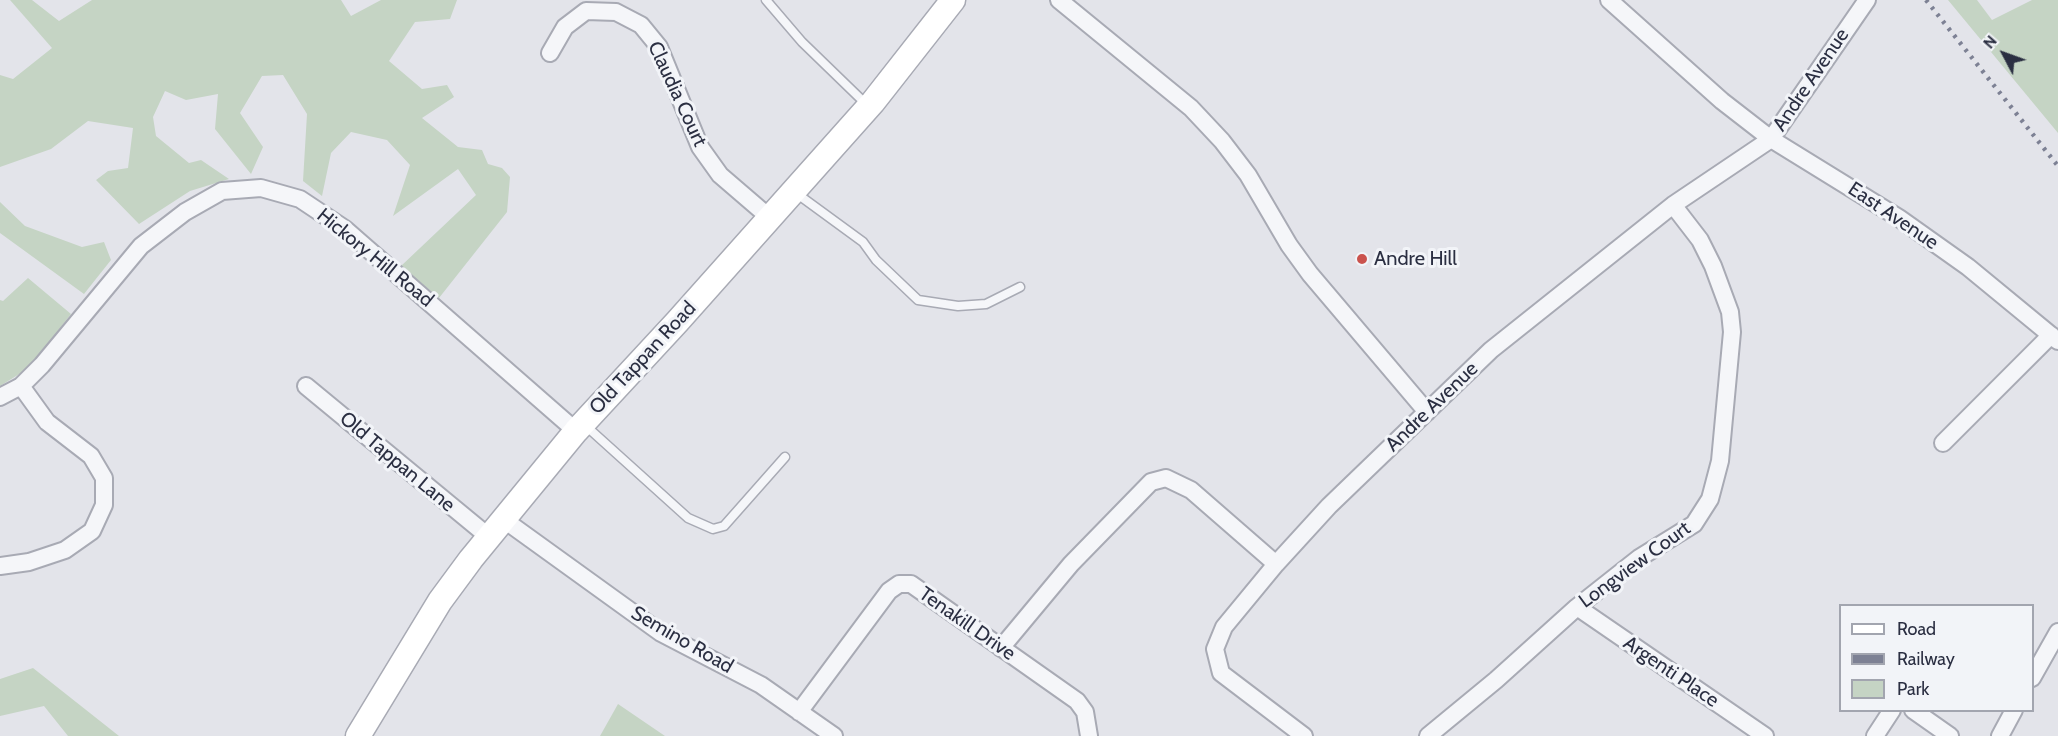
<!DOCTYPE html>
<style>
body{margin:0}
#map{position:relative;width:2058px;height:736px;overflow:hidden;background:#e3e4ea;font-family:Cabin,sans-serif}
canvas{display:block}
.legend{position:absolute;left:1839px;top:604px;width:195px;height:108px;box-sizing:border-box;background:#f2f4f8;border:2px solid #a2a5af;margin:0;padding:8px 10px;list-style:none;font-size:18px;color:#2b2f42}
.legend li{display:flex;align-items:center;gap:12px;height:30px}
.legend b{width:30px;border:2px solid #a2a5af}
.north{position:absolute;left:1974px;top:24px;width:60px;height:60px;-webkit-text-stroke:4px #f2f4f8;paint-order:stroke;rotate:311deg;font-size:16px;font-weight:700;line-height:24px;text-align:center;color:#2b2f42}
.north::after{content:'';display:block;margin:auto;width:21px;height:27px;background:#2b2f42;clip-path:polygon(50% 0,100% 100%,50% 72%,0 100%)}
</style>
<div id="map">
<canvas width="2058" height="736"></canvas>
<ul class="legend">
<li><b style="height:8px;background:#fff"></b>Road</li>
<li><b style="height:8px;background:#7d8194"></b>Railway</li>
<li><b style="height:16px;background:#c5d4c4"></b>Park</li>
</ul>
<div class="north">N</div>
</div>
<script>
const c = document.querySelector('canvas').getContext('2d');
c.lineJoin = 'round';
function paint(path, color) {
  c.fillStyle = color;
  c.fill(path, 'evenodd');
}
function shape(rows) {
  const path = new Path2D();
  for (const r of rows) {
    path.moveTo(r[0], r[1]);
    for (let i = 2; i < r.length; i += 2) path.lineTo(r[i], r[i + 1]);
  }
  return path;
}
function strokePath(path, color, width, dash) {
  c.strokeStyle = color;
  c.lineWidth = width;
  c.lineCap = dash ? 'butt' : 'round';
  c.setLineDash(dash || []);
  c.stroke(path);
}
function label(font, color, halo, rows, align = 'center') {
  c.font = font + ' Cabin,sans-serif';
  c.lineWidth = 6;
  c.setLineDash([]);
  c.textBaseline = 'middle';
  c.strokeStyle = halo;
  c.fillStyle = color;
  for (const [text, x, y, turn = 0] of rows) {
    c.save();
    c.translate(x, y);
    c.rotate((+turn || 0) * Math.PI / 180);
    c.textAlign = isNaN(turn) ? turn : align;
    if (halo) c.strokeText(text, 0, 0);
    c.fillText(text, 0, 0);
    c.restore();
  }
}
paint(shape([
 [10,0,32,0,59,21,92,0,341,0,351,16,381,0,457,0,450,19,415,22,389,61,422,89,447,85,454,97,422,118,458,147,482,150,488,164,502,168,510,177,507,212,439,298,401,266,476,195,458,169,393,216,410,165,387,140,351,132,331,153,322,196,303,181,307,114,283,75,262,76,240,113,263,147,251,174,215,129,218,94,186,100,165,91,153,117,156,136,189,163,201,160,229,179,190,191,139,224,96,180,108,171,128,168,133,128,88,121,51,149,0,167,0,75,13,79,52,48],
 [1948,0,1977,0,1992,20,2032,0,2058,0,2058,133],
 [0,202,25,226,82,247,104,242,111,260,84,294,0,233],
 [28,278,71,314,29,368,0,386,0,300,3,301],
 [33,668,119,736,68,736,44,706,0,716,0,679],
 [618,704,665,736,600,736]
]), '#c5d4c4');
const lane = shape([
 [766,0,802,42,866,104],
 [796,193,863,242,876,260,918,300,958,306,986,304,1020,287],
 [586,426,688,518,713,529,724,526,785,457]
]);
const street = shape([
 [1059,0,1191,108,1222,141,1248,175,1289,245,1310,274,1427,412],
 [1609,0,1722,101,1771,139,1899,218,1968,267,2058,341],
 [550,53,565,27,586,11,616,12,641,25,659,47,700,147,720,175,770,218],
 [306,386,489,537],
 [0,397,21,386,42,365,141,246,185,212,222,191,261,188,300,199,345,229,576,431],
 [1943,443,2051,335],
 [503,519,661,633,761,685,834,736],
 [0,566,29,562,65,550,92,531,104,505,104,478,91,456,47,422,21,386],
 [1577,607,1765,736],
 [1001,648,1071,564,1151,482,1166,478,1191,490,1276,564],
 [2032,678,2058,632],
 [1913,710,1950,736],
 [799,712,889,591,899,584,911,584,1077,701,1085,712,1089,736],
 [1304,736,1221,673,1215,649,1224,627,1276,564,1329,506,1491,350,1673,205,1771,139,1867,0],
 [1428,736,1496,680,1577,607,1639,558,1694,524,1710,499,1720,461,1732,332,1730,312,1713,266,1700,240,1673,205],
 [1875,736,1892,710],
 [2000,736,2014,710]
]);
const secondary = shape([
 [358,736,440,601,471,559,576,431,677,322,873,102,953,0]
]);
strokePath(lane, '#a8aab4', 11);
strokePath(street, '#a8aab4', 20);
strokePath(secondary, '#a8aab4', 27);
strokePath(lane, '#f5f6f9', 8);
strokePath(street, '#f5f6f9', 16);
strokePath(secondary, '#fff', 24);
strokePath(shape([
 [1926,0,2058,166]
]), '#7d8194', 4.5, [3, 6]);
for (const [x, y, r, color] of [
 [1362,259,6,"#ca524d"]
]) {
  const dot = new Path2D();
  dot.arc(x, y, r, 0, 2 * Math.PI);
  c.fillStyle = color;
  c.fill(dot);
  strokePath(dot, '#f2f4f8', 2);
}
label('20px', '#2b2f42', '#f2f4f8', [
 ["Andre Avenue",1811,80,-56],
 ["Claudia Court",677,94,65],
 ["East Avenue",1893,216,34],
 ["Hickory Hill Road",375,258,39],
 ["Old Tappan Road",643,358,-47],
 ["Andre Avenue",1432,407,-44],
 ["Old Tappan Lane",397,462,40],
 ["Longview Court",1635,565,-36],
 ["Tenakill Drive",967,624,35],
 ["Semino Road",682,640,30],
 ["Argenti Place",1671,672,34]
]);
label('20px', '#2b2f42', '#f2f4f8', [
 ["Andre Hill",1374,259]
], 'left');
</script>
